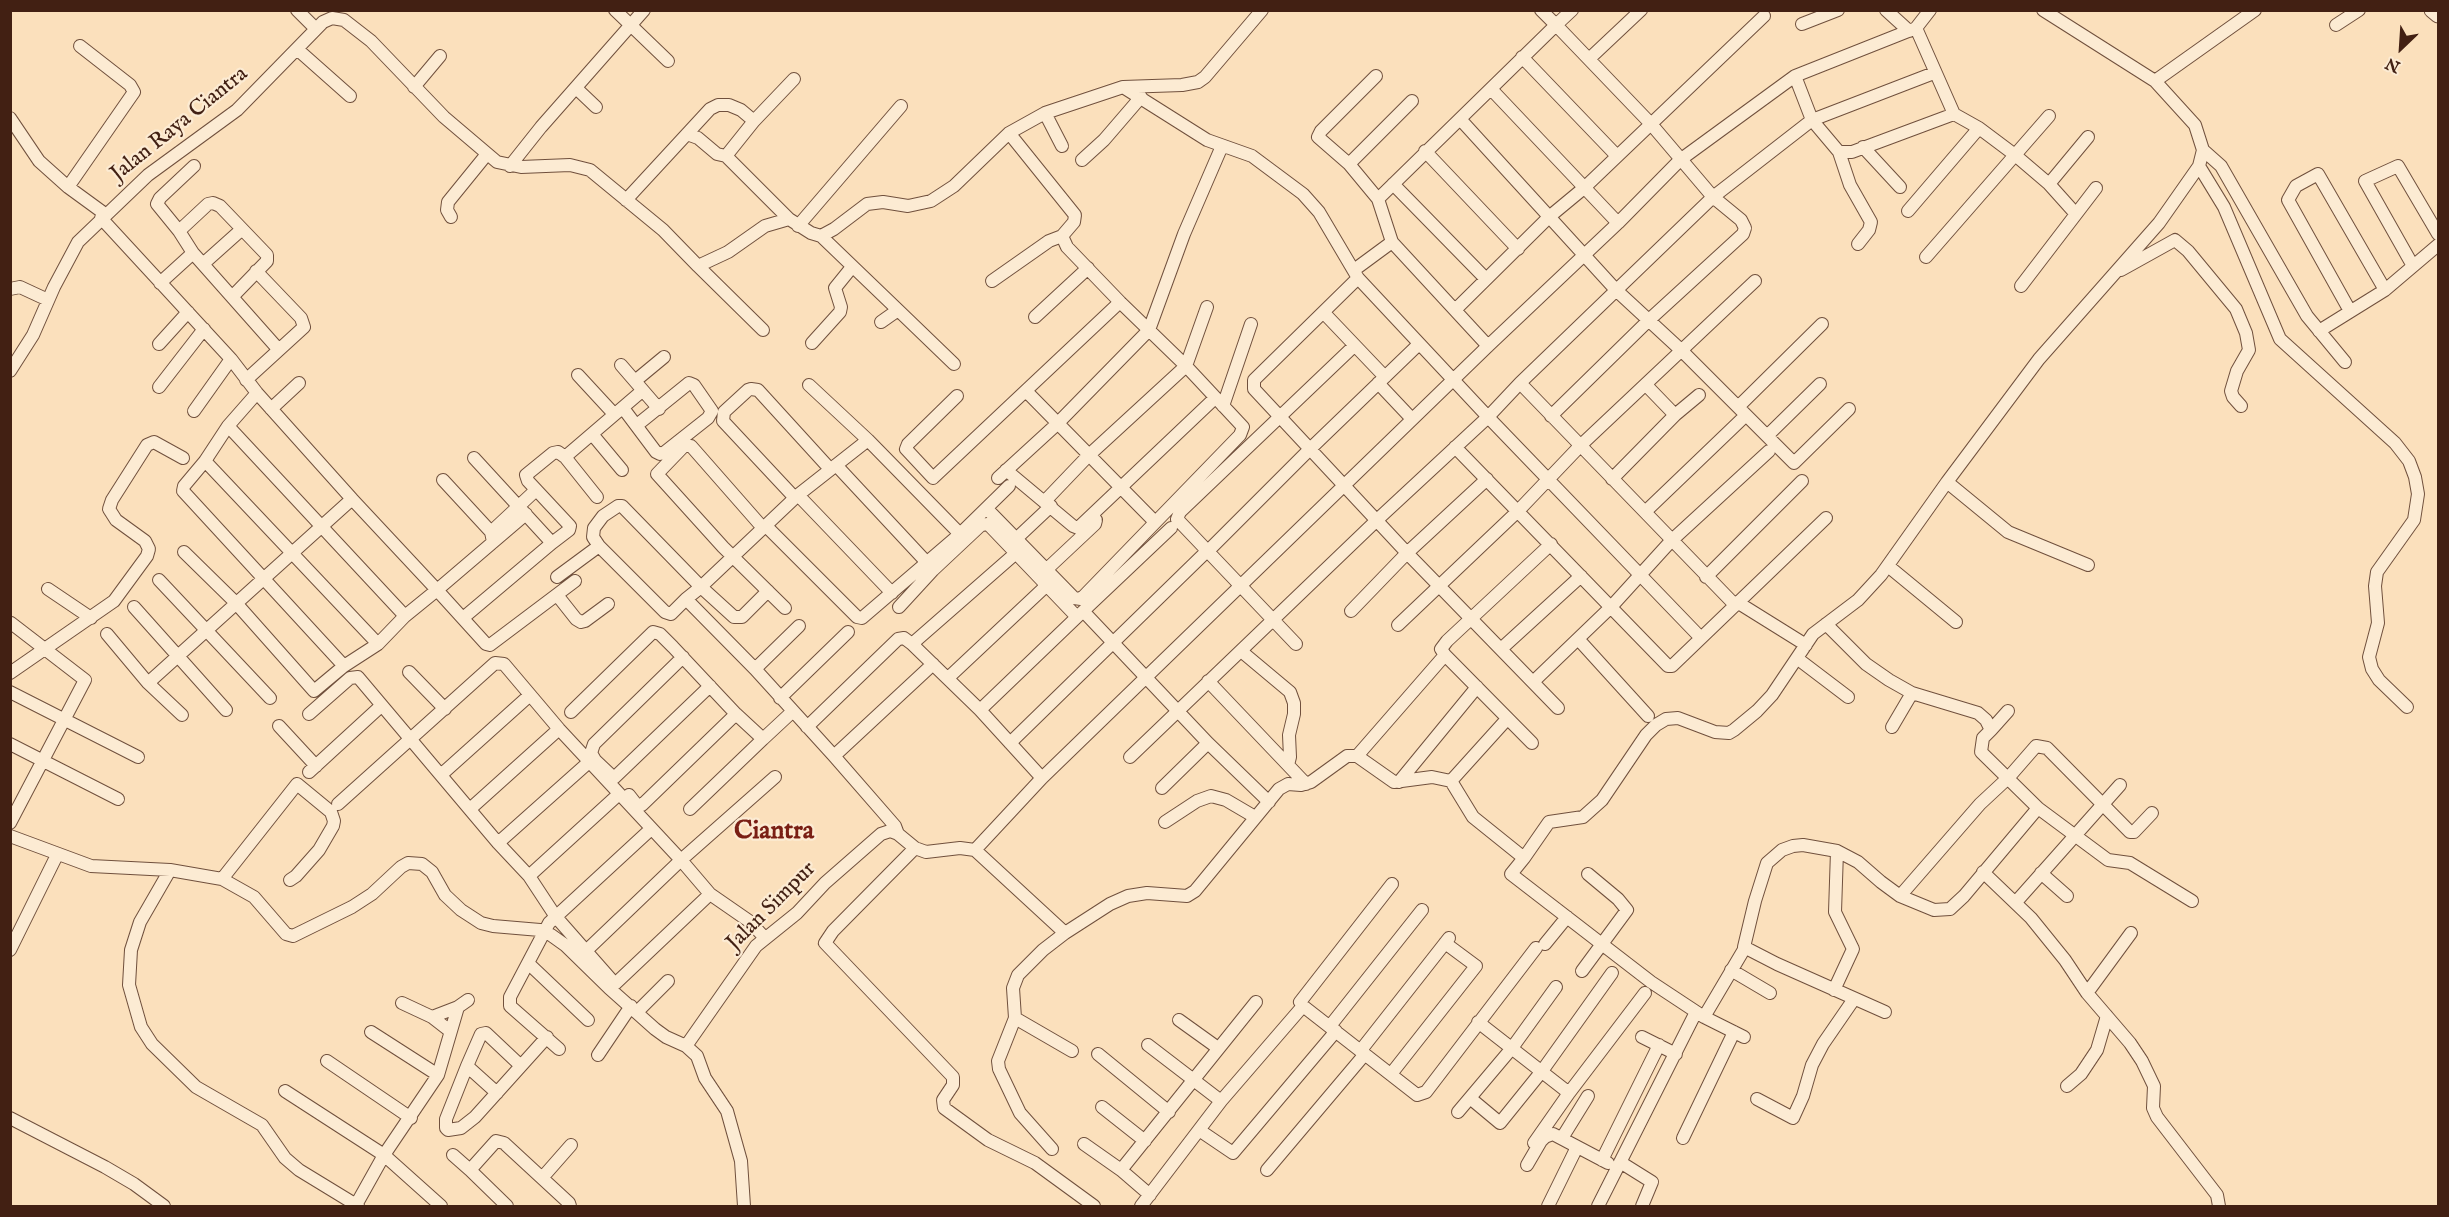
<!DOCTYPE html>
<style>
body{margin:0}
#map{position:relative;width:2449px;height:1217px;overflow:hidden;background:#fbe0bc;font-family:"IM FELL English",serif}
canvas{display:block}
.frame{position:absolute;inset:0;border:12px solid #422013;pointer-events:none}
.north{position:absolute;left:2371px;top:18px;width:60px;height:60px;-webkit-text-stroke:4px #fcebd3;paint-order:stroke;rotate:205deg;font-size:16px;font-weight:700;line-height:24px;text-align:center;color:#422013}
.north::after{content:'';display:block;margin:auto;width:21px;height:27px;background:#422013;clip-path:polygon(50% 0,100% 100%,50% 72%,0 100%)}
</style>
<div id="map">
<canvas width="2449" height="1217"></canvas>
<div class="frame"></div>
<div class="north">N</div>
</div>
<script>
const c = document.querySelector('canvas').getContext('2d');
c.lineJoin = 'round';
function shape(rows) {
  const path = new Path2D();
  for (const r of rows) {
    path.moveTo(r[0], r[1]);
    for (let i = 2; i < r.length; i += 2) path.lineTo(r[i], r[i + 1]);
  }
  return path;
}
function strokePath(path, color, width, dash) {
  c.strokeStyle = color;
  c.lineWidth = width;
  c.lineCap = dash ? 'butt' : 'round';
  c.setLineDash(dash || []);
  c.stroke(path);
}
function label(font, color, halo, rows, align = 'center') {
  c.font = font + ' "IM FELL English",serif';
  c.lineWidth = 4.5;
  c.setLineDash([]);
  c.textBaseline = 'middle';
  c.strokeStyle = halo;
  c.fillStyle = color;
  for (const [text, x, y, turn = 0] of rows) {
    c.save();
    c.translate(x, y);
    c.rotate((+turn || 0) * Math.PI / 180);
    c.textAlign = isNaN(turn) ? turn : align;
    if (halo) c.strokeText(text, 0, 0);
    c.fillText(text, 0, 0);
    c.restore();
  }
}
const minor = shape([
 [297,10,316,29],
 [615,10,668,61],
 [1541,10,1556,25,1572,10],
 [1886,10,1909,31],
 [1802,24,1838,10],
 [2336,25,2359,10],
 [1916,28,1954,114],
 [297,49,350,96],
 [1522,57,1617,156],
 [1589,59,1641,10],
 [1376,76,1321,131,1318,137,1349,164,1378,199,1392,242,1488,346],
 [1795,76,1812,120,1839,152,1852,152,1954,114,1979,128,2015,155,2049,184,2075,213],
 [2155,81,2255,10],
 [414,87,440,56],
 [1123,87,1207,140,1252,156,1303,194,1319,212,1358,278,1488,417,1700,637],
 [576,88,596,107],
 [1491,89,1618,223],
 [1045,113,1062,146],
 [10,118,39,161,68,187,105,214],
 [1460,119,1616,290,1682,351,1794,463,1849,409],
 [1009,133,1075,215,1074,222,1062,236,1067,247,1120,302],
 [687,134,698,138,717,154,726,156],
 [1863,147,1900,187],
 [2203,150,2221,166,2307,316,2345,362],
 [1425,151,1518,249],
 [1839,152,1850,185,1871,222,1869,230,1858,244],
 [1082,160,1104,140,1141,97],
 [1349,164,1412,101],
 [510,166,541,127,644,10],
 [2199,166,2224,207,2280,339,2395,443,2409,461,2415,477,2418,494,2414,520,2377,572,2375,586,2378,623,2369,657,2372,669,2379,680,2407,707],
 [1393,184,1486,279],
 [2049,184,2088,137],
 [68,187,134,92,130,85,80,46],
 [1378,199,1556,25,1651,124,1713,197,1741,220,1745,228,1743,234,1649,320,1551,416],
 [626,200,710,109,718,105,729,105,741,110,754,121],
 [1908,211,1979,128],
 [451,217,447,210,448,202,487,154],
 [101,218,231,359,257,393,352,499,148,683],
 [789,219,726,156,754,121,794,79],
 [798,226,901,106],
 [179,231,208,204,213,203,220,206,267,255,267,261,233,296],
 [821,236,898,310,881,322],
 [193,253,179,231,157,204,160,198,194,166],
 [1926,257,2049,116],
 [203,264,241,230],
 [698,266,763,330],
 [2413,266,2365,181,2398,166,2438,234],
 [1354,270,1392,242],
 [2121,270,2175,240,2188,251,2236,309,2246,333,2249,350,2237,371,2231,391,2233,397,2241,406],
 [1358,278,1254,380,1254,389,1407,553,1558,708],
 [992,281,1049,241,1062,236],
 [160,283,193,253,279,350],
 [2021,286,2096,188],
 [10,289,20,287,48,300],
 [898,310,954,364],
 [1455,310,1549,217,1584,188,1764,16],
 [2350,311,2288,200,2296,186,2318,174,2385,290],
 [1324,313,1385,377],
 [1035,317,1088,268],
 [2319,331,2385,290,2438,245],
 [812,343,840,312,841,307,835,288,852,267],
 [159,344,188,312],
 [621,365,659,409],
 [10,371,33,335,54,287,78,242,148,175,237,110,323,22,332,18,344,20,371,41,444,117,497,162,521,167,570,165,590,170,663,230,698,266,728,252,765,226,789,219,811,233,821,236,834,229,867,204,883,202,908,206,931,201,954,186,1009,133,1045,113,1123,87,1182,85,1198,82,1205,77,1262,10],
 [578,375,614,414],
 [246,380,304,327,301,318,256,271],
 [635,381,664,357],
 [1378,383,1412,419],
 [1520,383,1735,605],
 [809,385,868,440,960,534],
 [1646,385,1675,415],
 [159,387,204,329],
 [1026,391,1155,522],
 [257,393,228,426,205,461,184,486,183,491,344,666],
 [957,396,908,444,906,449,933,478,1120,302,1186,366,1243,427,1240,435,1081,599,1074,598,987,509],
 [1223,406,1251,324],
 [1738,407,1822,324],
 [623,408,656,452,660,454,665,452,708,418,712,411,694,385,689,383,637,425],
 [271,409,299,383],
 [194,411,231,359],
 [228,426,405,616],
 [592,434,622,470],
 [1767,436,1820,384],
 [1455,447,1668,666,1672,666,1826,518],
 [565,457,597,497],
 [205,461,378,644],
 [836,465,931,567],
 [1006,470,1073,526,1078,528,1215,398],
 [998,478,1057,424,1149,330,1184,234,1222,146],
 [1612,479,1675,415,1699,395],
 [443,480,491,532],
 [1947,482,2008,532,2088,565],
 [798,495,892,593],
 [795,498,723,421,724,412,748,390,751,389,758,390,830,469],
 [352,499,437,590,526,514],
 [1045,501,1088,456,1186,366,1207,307],
 [1645,512,1743,418],
 [766,526,857,617,862,618,960,534,1009,486],
 [763,528,691,446,684,446,657,474,723,547,785,608],
 [1017,538,1051,506],
 [493,542,491,532,536,490],
 [552,543,569,530,570,526,528,481,526,475,553,453,558,452,565,457,642,391],
 [1208,551,1309,450,1419,344],
 [184,552,235,602,314,691,344,666,378,644,405,616,437,590,486,644,490,645,575,581],
 [1016,553,912,644,980,710,1042,778],
 [1888,566,1956,622],
 [1047,569,1095,524,1096,520,1092,516],
 [557,577,599,546],
 [1706,577,1802,481],
 [159,580,270,698],
 [48,589,91,618],
 [768,591,742,617,734,617,701,587,622,506,618,506,603,516,594,528,593,537,599,546,665,612,671,614,686,599,701,587,705,583,798,495,868,440],
 [557,595,576,619,581,622,585,621,608,604],
 [686,599,755,669,834,756,895,826,898,834],
 [1737,602,1806,645],
 [134,607,226,710],
 [899,607,933,570,981,525,988,524,1077,617,1171,528],
 [1351,611,1407,553,1487,479],
 [1084,612,1208,743,1269,802],
 [463,618,552,543,474,458],
 [1826,624,1866,664,1889,680,1912,693,1978,713,1986,720,1991,730,1983,738,1981,752,2038,808,2108,860,2130,863,2192,901],
 [1398,625,1518,511,1580,446,1755,281],
 [107,634,148,683,182,715],
 [1579,640,1648,716],
 [1296,644,1177,519,1180,512,1354,346],
 [1501,649,1581,576],
 [1241,651,1290,692,1294,703,1294,714,1289,735,1290,757,1288,765],
 [683,657,594,744,591,753,595,760,614,778,710,686],
 [1798,659,1848,697],
 [755,669,799,626],
 [409,672,445,709],
 [10,673,114,601,147,556,149,549,145,541,116,520,109,509,112,500,147,445,154,442,183,458],
 [948,678,1046,586],
 [1208,681,1306,784],
 [1533,682,1611,607,1671,541,1769,451],
 [10,692,138,757],
 [780,698,848,632],
 [980,710,1077,617],
 [571,712,653,632,660,634,673,647,736,714,763,739,792,712],
 [309,714,350,678,358,677,498,843,529,876],
 [279,726,316,766],
 [807,727,898,639,904,638,912,644],
 [1892,727,1912,693],
 [1991,730,2008,711],
 [1010,743,1205,553],
 [1532,743,1445,655,1441,649,1447,641,1551,544],
 [10,744,118,799],
 [834,756,933,664],
 [1357,756,1394,782,1432,777,1451,781,1507,719],
 [1130,757,1377,520,1488,417,1520,383,1713,197,1812,120,1934,73],
 [309,772,381,706],
 [442,774,530,695],
 [1451,781,1473,817,1524,858,1549,822,1583,817,1602,800,1646,735,1656,725,1666,719,1678,718,1715,732,1729,733,1734,730,1757,711,1772,695,1813,634,1858,600,1881,575,1947,482,2039,359,2159,223,2199,166,2203,150,2195,125,2155,81,2043,10],
 [1399,782,1477,687],
 [1162,788,1208,743],
 [629,795,636,804,642,805,736,714],
 [338,804,495,663,504,664,559,729,681,860,710,894,615,984,556,917,529,876,619,794],
 [470,809,559,729],
 [690,809,763,739],
 [1165,822,1197,801,1211,796,1226,800,1255,817],
 [10,823,85,680,11,623],
 [10,836,91,866,170,870,222,879,254,897,286,934,293,936,352,907,372,894,401,867,408,863,422,864,432,872,445,895,461,910,481,923,493,926,540,930,551,935,565,945,609,988,655,1029,666,1037,686,1046,756,946,797,913,825,883,881,834,890,831,898,834,915,848,926,852,960,848,975,850,1065,933,1110,904,1128,896,1147,893,1187,896,1195,891,1279,789,1288,784,1301,785,1311,782,1347,756,1357,756,1445,655],
 [498,843,589,762],
 [915,848,833,931,825,943,953,1077,953,1085,943,1100,944,1108,988,1140,1035,1163,1094,1206],
 [975,850,1042,778,1488,346,1618,223,1680,160,1795,76,1916,28,1930,10],
 [1524,858,1511,874,1651,982,1704,1017,1743,951],
 [170,870,140,922,131,950,129,985,141,1027,152,1044,196,1087,262,1125,285,1158,299,1170,358,1206],
 [1983,872,2031,918,2065,960,2087,993,2130,1043,2142,1061,2154,1086,2153,1108,2157,1117,2217,1195,2219,1206],
 [2041,873,2067,896],
 [222,879,297,784,331,812,334,821,333,826,319,850,296,876,290,880],
 [710,894,749,921,765,938],
 [1900,896,1980,804,2009,777,2036,746,2047,748,2130,832,2134,832,2152,813],
 [2016,902,2120,785],
 [1545,944,1567,917],
 [10,950,56,857],
 [587,950,681,860,775,777],
 [528,963,588,1020],
 [1731,970,1770,993],
 [1582,971,1627,910,1618,899,1588,874],
 [1834,990,1853,949,1835,912,1837,851],
 [2087,993,2131,933],
 [402,1003,432,1017,450,1031],
 [1303,1006,1300,1002,1392,884],
 [637,1012,668,981],
 [1885,1012,1777,964,1744,947,1755,901,1767,863,1782,850,1793,846,1803,845,1837,851,1858,862,1881,882,1900,896,1934,910,1950,909,1964,896,2038,808],
 [432,1017,458,1007],
 [1704,1017,1744,1037],
 [1015,1018,1072,1051],
 [1179,1020,1218,1048],
 [1478,1022,1569,1093,1534,1143],
 [1330,1026,1422,910],
 [371,1032,438,1075],
 [1642,1037,1676,1054],
 [1148,1045,1221,1101],
 [686,1046,697,1056,705,1078,727,1111,741,1161,744,1206],
 [559,1049,510,1006,510,997,549,923,651,829],
 [1361,1050,1449,938],
 [1098,1054,1169,1112],
 [598,1055,631,1006],
 [327,1061,411,1118],
 [467,1066,446,1119,446,1128,448,1130,461,1128,475,1117,547,1037],
 [1391,1074,1476,966,1445,943],
 [2067,1086,2081,1074,2097,1050,2107,1016],
 [285,1091,384,1155,438,1075,458,1007,468,1000],
 [497,1093,467,1066,481,1034,486,1033,521,1066],
 [1569,1093,1645,993],
 [1470,1098,1500,1123,1542,1071,1612,973],
 [1757,1099,1793,1118,1803,1096,1812,1065,1823,1044,1854,999],
 [1102,1107,1145,1141],
 [1458,1112,1512,1048,1556,987],
 [10,1118,105,1167,134,1184,164,1206],
 [1199,1130,1233,1153,1336,1031],
 [1562,1138,1588,1096],
 [1683,1138,1734,1032],
 [1084,1144,1121,1170,1150,1195],
 [1052,1149,1020,1113,999,1069,998,1061,1015,1018,1013,988,1018,975,1043,950,1065,933],
 [453,1155,470,1170],
 [1602,1160,1659,1045],
 [1620,1162,1652,1182,1642,1206],
 [1527,1165,1541,1141,1545,1137,1553,1134,1608,1163],
 [1121,1170,1256,1002],
 [1267,1170,1365,1054],
 [542,1178,571,1145],
 [356,1205,384,1155,441,1206],
 [507,1206,470,1170,496,1141,504,1143,569,1203,570,1206],
 [1141,1206,1221,1101,1303,1006,1417,1095,1426,1092,1536,948],
 [1548,1206,1577,1147],
 [1598,1206,1696,1012]
]);
const tertiary = shape([
 [2432,10,2438,15]
]);
strokePath(minor, '#70503d', 14);
strokePath(tertiary, '#70503d', 17);
strokePath(minor, '#fcebd3', 12);
strokePath(tertiary, '#fcebd3', 15);
label('22px', '#422013', '#fcebd3', [
 ["Jalan Raya Ciantra",180,125,-39],
 ["Jalan Simpur",772,907,-45]
]);
label('bold 26px', '#7a1f14', '#fcebd3', [
 ["Ciantra",774,833]
]);
</script>
